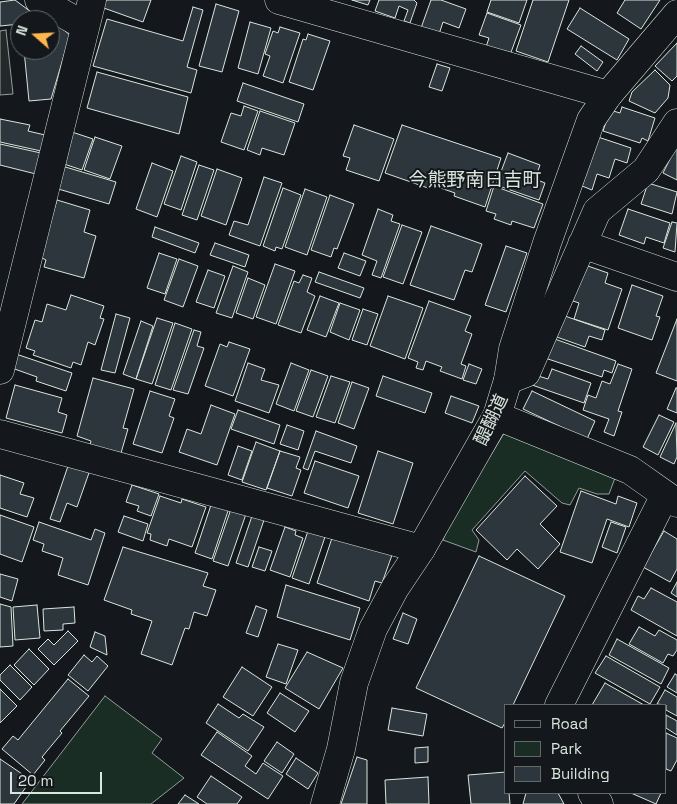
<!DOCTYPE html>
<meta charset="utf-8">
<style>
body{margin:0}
#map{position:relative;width:677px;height:804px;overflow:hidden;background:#14181c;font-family:"Space Grotesk",sans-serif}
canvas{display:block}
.legend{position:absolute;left:504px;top:704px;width:162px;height:90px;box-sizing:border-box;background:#14181c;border:1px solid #626a69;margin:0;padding:6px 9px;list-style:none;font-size:15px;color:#d8e6dc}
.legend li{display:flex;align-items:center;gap:10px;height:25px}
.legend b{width:25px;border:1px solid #626a69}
.north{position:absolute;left:10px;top:10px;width:50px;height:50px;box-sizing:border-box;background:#14181c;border:1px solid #626a69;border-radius:50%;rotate:289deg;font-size:14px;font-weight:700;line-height:20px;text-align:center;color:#d8e6dc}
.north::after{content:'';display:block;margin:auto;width:18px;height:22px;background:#ffb74d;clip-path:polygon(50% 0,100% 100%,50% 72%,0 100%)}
.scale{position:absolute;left:10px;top:772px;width:92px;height:22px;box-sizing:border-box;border:2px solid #d8e6dc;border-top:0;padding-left:6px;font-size:15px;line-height:18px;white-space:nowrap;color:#d8e6dc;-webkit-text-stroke:4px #14181c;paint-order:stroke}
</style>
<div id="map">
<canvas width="677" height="804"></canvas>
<ul class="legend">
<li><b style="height:6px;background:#14181c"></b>Road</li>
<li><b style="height:14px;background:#1a2d24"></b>Park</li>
<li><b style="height:14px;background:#2c363c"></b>Building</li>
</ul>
<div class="north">N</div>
<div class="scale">20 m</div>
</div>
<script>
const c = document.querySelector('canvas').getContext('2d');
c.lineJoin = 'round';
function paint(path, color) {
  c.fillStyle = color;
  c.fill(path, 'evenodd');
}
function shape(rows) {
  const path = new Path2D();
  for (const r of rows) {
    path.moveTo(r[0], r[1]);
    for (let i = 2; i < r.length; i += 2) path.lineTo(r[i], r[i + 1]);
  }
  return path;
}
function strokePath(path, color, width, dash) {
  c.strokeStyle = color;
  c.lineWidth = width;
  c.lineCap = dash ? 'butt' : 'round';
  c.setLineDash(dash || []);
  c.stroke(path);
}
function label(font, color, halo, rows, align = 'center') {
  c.font = font + ' "Space Grotesk","Noto Sans JP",sans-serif';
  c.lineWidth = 4;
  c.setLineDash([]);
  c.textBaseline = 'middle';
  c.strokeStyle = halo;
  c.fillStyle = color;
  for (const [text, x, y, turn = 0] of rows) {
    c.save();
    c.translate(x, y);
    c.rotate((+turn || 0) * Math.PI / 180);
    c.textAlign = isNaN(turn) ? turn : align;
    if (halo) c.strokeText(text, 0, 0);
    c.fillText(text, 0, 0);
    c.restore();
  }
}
const green = shape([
 [506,430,615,478,609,494,597,494,579,488,570,505,562,503,525,471,472,530,479,540,476,552,443,540,449,524,506,430],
 [105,696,162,739,152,753,184,778,151,804,22,804,105,696]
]);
paint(green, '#1a2d24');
strokePath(green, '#939e99', 1);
const parking = shape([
 [6,30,13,94,0,95,0,31,6,30]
]);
paint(parking, '#24282b');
strokePath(parking, '#939e99', 1);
const building = shape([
 [15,0,35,15,35,20,20,20,20,24,0,26,0,2,15,0],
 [103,0,151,0,143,22,101,7,103,0],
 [352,0,370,0,368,5,352,0],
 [379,0,414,0,417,3,410,23,404,21,408,10,399,6,395,18,375,11,379,0],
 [431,0,441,0,466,9,459,28,443,22,439,34,421,28,431,0],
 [491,0,527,0,519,23,487,12,491,0],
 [533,0,569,0,548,62,516,51,533,0],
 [625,0,660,0,641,29,617,13,625,0],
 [216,4,239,11,222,72,199,66,216,4],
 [193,7,203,10,187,67,197,70,191,93,93,66,107,19,183,41,193,7],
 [580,8,629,39,617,60,567,29,580,8],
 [487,13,521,25,510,55,486,47,489,38,479,35,487,13],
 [50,19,70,35,51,99,29,101,24,50,50,50,50,19],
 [250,22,271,28,258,74,238,68,250,22],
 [280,27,300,33,283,83,263,76,270,56,265,54,273,31,278,33,280,27],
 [308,34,330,41,313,90,289,82,303,39,306,40,308,34],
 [677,43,677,76,672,81,655,66,677,43],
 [581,46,603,62,597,71,575,54,581,46],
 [437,64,450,68,442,91,429,87,437,64],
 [655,70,670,85,668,98,655,113,629,101,632,92,655,70],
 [97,72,188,97,179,134,87,108,97,72],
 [243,83,304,104,298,122,237,101,243,83],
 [244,106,258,111,244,150,221,142,231,113,241,116,244,106],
 [622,107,655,118,648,141,642,138,640,143,603,131,610,110,620,113,622,107],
 [260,111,295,123,284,155,262,148,260,155,247,150,260,111],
 [0,119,30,125,28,131,45,135,41,151,0,142,0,119],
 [354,125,394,139,379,181,346,170,350,158,343,156,354,125],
 [402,125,501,158,485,207,454,196,455,193,429,184,428,188,385,173,402,125],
 [72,132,93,139,82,170,61,163,72,132],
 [95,137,122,146,110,179,84,170,95,137],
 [598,137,631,148,627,163,615,159,609,178,597,174,592,190,582,186,598,137],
 [0,144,41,153,36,174,0,165,0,144],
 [677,145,677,180,663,173,677,145],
 [508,153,540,165,535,179,545,183,539,200,496,185,508,153],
 [181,156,197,162,181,210,164,204,181,156],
 [152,163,173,171,157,217,136,209,152,163],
 [199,165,214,170,197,220,182,215,199,165],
 [62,166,116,182,109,204,55,188,62,166],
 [217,169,242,178,226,225,201,216,217,169],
 [264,177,282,183,260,246,229,235,234,221,248,225,264,177],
 [648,183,677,192,672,214,641,204,648,183],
 [494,186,543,204,534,228,512,221,511,225,494,219,496,214,486,211,494,186],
 [283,188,301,195,282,249,276,247,275,251,263,246,283,188],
 [305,189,327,197,307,255,285,247,305,189],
 [330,195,354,204,337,249,334,248,331,257,311,250,330,195],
 [57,200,90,210,84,232,96,236,84,278,44,267,46,260,40,257,57,200],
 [378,209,393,215,391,221,400,224,381,278,372,275,377,261,362,255,378,209],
 [628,209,670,223,664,243,646,237,644,244,619,235,628,209],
 [672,222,677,223,675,252,663,248,672,222],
 [402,225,422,232,403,284,383,277,402,225],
 [431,226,482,244,472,272,465,270,454,300,410,285,431,226],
 [155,227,199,243,195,253,152,237,155,227],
 [215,243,249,255,245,267,210,255,215,243],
 [506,246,527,253,506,312,485,305,506,246],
 [159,253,177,259,165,294,147,288,159,253],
 [344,253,366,261,360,276,338,268,344,253],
 [179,259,198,266,183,307,164,300,179,259],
 [275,264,295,271,276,324,256,317,275,264],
 [582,264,608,273,605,283,622,289,608,330,574,319,579,303,570,300,582,264],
 [233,266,248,272,232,318,216,313,233,266],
 [208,270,225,276,214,308,196,302,208,270],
 [319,272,364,288,360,298,315,282,319,272],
 [303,275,312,278,307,292,315,296,301,333,278,325,294,281,299,283,303,275],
 [248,278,265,285,253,319,236,313,248,278],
 [632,285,663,296,656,316,660,317,652,340,618,328,632,285],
 [71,295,104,306,100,318,104,319,95,345,88,342,81,365,73,362,71,368,33,355,35,351,26,348,35,320,42,322,47,304,66,310,71,295],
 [320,296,339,303,326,337,307,330,320,296],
 [388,296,423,308,405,359,370,346,388,296],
 [429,301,471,316,465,331,472,334,461,364,466,366,462,379,440,371,442,367,426,361,423,370,416,368,418,362,408,358,429,301],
 [340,303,360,310,349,340,330,332,340,303],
 [363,309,378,314,367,345,352,340,363,309],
 [116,314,130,318,115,373,101,370,116,314],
 [562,315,605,330,602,340,589,336,585,347,554,336,562,315],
 [157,318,173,323,152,384,136,379,157,318],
 [677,319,677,381,656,373,677,319],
 [141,321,153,326,136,379,123,374,141,321],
 [175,323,192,329,171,390,155,385,175,323],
 [194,330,201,332,197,346,204,348,188,394,173,390,194,330],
 [552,338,616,361,612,373,604,370,602,377,545,358,552,338],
 [229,342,250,349,233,396,205,386,220,344,227,347,229,342],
 [13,353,72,373,66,391,36,381,37,377,9,367,13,353],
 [248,363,265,369,261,380,279,385,269,413,235,401,248,363],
 [291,363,309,370,294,411,276,404,291,363],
 [469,364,482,369,476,384,463,380,469,364],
 [618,364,632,369,618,411,622,412,614,436,604,432,609,419,583,410,588,395,596,398,602,381,610,384,618,364],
 [552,369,591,383,584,403,532,385,535,375,548,379,552,369],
 [311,370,328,376,313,417,296,411,311,370],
 [331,376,350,382,335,423,316,417,331,376],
 [383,376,432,393,425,413,376,396,383,376],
 [93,378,134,389,123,428,128,429,121,453,90,445,91,441,77,436,93,378],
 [352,382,369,388,354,429,338,423,352,382],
 [15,385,62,398,58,412,67,415,62,433,6,418,15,385],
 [676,388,677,388,677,413,667,409,676,388],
 [150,391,175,399,169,416,174,418,162,453,133,444,150,391],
 [532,391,595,421,587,439,523,409,532,391],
 [451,396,479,406,472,423,445,413,451,396],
 [211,405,235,414,217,465,179,452,187,429,201,434,211,405],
 [238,410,280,425,274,444,231,429,238,410],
 [659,415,674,422,658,455,643,447,659,415],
 [676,423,677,457,674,464,660,457,676,423],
 [287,425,304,431,298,450,280,444,287,425],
 [316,431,357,446,351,463,315,451,308,470,303,468,316,431],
 [256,442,280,451,266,490,242,482,256,442],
 [238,446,252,451,242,480,228,475,238,446],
 [280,451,300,457,296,468,301,470,292,496,267,488,280,451],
 [378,451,413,463,393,524,358,513,378,451],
 [315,461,359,476,348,508,304,493,315,461],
 [69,463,90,470,77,507,67,503,60,522,50,519,69,463],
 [0,475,24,483,20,494,34,498,27,517,0,508,0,475],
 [525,476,557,506,540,524,560,544,538,569,517,549,507,560,476,530,525,476],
 [132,485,159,494,151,516,137,511,139,506,126,502,132,485],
 [581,491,616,504,618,496,637,503,629,527,607,519,592,563,560,552,581,491],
 [160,496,181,503,182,499,206,507,192,547,169,539,167,546,150,540,151,534,147,533,160,496],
 [212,502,229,508,212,559,195,553,212,502],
 [231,509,246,514,228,566,213,561,231,509],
 [0,515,34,527,22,562,0,554,0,515],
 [124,516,148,524,143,541,118,532,124,516],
 [252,516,264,520,248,567,236,563,252,516],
 [39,522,91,540,95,529,105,533,88,585,58,575,63,558,42,551,44,544,33,540,39,522],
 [611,522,626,527,617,553,602,547,611,522],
 [285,527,296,531,295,535,303,538,290,577,270,570,285,527],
 [308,531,325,537,309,584,292,578,308,531],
 [664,531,677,539,677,569,670,582,643,567,664,531],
 [333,535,392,555,382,583,375,581,369,601,317,583,333,535],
 [123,547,208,573,203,586,216,590,207,616,194,612,189,629,185,628,172,665,141,654,152,621,131,614,132,610,104,600,123,547],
 [259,547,272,551,265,571,252,567,259,547],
 [479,556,565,596,513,705,506,705,506,721,502,728,416,688,479,556],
 [0,574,18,579,12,601,0,597,0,574],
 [677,582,677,597,671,593,677,582],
 [286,585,360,608,350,640,277,617,286,585],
 [651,588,677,602,677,636,631,610,638,596,644,599,651,588],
 [0,604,11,607,13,646,0,647,0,604],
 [37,605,40,638,15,640,13,607,37,605],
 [256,606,267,610,258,637,246,633,256,606],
 [74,607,75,623,63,624,63,630,44,631,43,609,74,607],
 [403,613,417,619,408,644,393,639,403,613],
 [639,627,655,636,659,630,677,640,677,650,673,656,668,654,663,663,629,644,639,627],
 [68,631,78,641,54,665,38,649,48,639,54,645,68,631],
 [95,632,105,636,107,655,90,647,95,632],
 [617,639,669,668,661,684,609,655,617,639],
 [278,644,298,650,286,684,266,677,278,644],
 [29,649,49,669,34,685,14,665,29,649],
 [307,652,343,668,319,709,285,688,307,652],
 [84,655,92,662,97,656,108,666,88,691,68,675,84,655],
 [606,656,660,687,650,704,595,673,606,656],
 [10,665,32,687,20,700,0,680,0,675,10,665],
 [242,667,272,687,253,716,223,697,242,667],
 [675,674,677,675,677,693,667,687,675,674],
 [68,679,89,696,60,731,62,733,42,757,45,760,33,775,2,749,13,736,18,740,68,679],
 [605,683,644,705,592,705,605,683],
 [0,689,17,706,0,723,0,689],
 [665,690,677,697,677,716,666,710,666,705,657,704,665,690],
 [280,693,309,711,295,732,267,713,280,693],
 [218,704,239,718,243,714,264,727,248,751,206,723,218,704],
 [392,708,427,714,423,736,388,730,392,708],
 [666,715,677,721,677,735,666,728,666,715],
 [217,732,252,756,245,766,256,774,263,763,283,776,268,799,201,755,217,732],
 [666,733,677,738,677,760,671,771,666,769,666,733],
 [277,742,294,754,282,773,264,761,277,742],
 [428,747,428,762,415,763,415,748,428,747],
 [357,757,367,760,367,804,341,804,357,757],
 [296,758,318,773,308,789,286,774,296,758],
 [0,759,31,780,14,804,0,804,0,759],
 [506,772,506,793,509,793,510,804,471,804,468,775,506,772],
 [211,776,242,797,237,804,207,804,197,797,211,776],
 [428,777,429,804,386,804,385,780,428,777],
 [526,793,558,793,564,804,523,804,526,793],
 [631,793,661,793,656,804,631,793],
 [185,795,199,804,178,804,185,795]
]);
paint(building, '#2c363c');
strokePath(building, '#d8e6dc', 1);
const street = shape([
 [39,0,85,26],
 [279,0,608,95],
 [582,244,677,277],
 [0,370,92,0],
 [508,380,526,373,597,211,646,170,677,123],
 [497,416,630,470,677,503],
 [0,434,421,549],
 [559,705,665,495],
 [592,793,599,804]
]);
const secondary = shape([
 [325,804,341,749,354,683,373,629,395,588,421,549,497,416,508,380,513,349,547,243,591,120,608,95,677,14]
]);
strokePath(street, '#d8e6dc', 29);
strokePath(secondary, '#d8e6dc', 29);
strokePath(street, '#14181c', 28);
strokePath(secondary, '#14181c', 28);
label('18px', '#d8e6dc', '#14181c', [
 ["醍醐道",492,420,-65]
]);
label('19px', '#d8e6dc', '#14181c', [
 ["今熊野南日吉町",475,181]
]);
</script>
